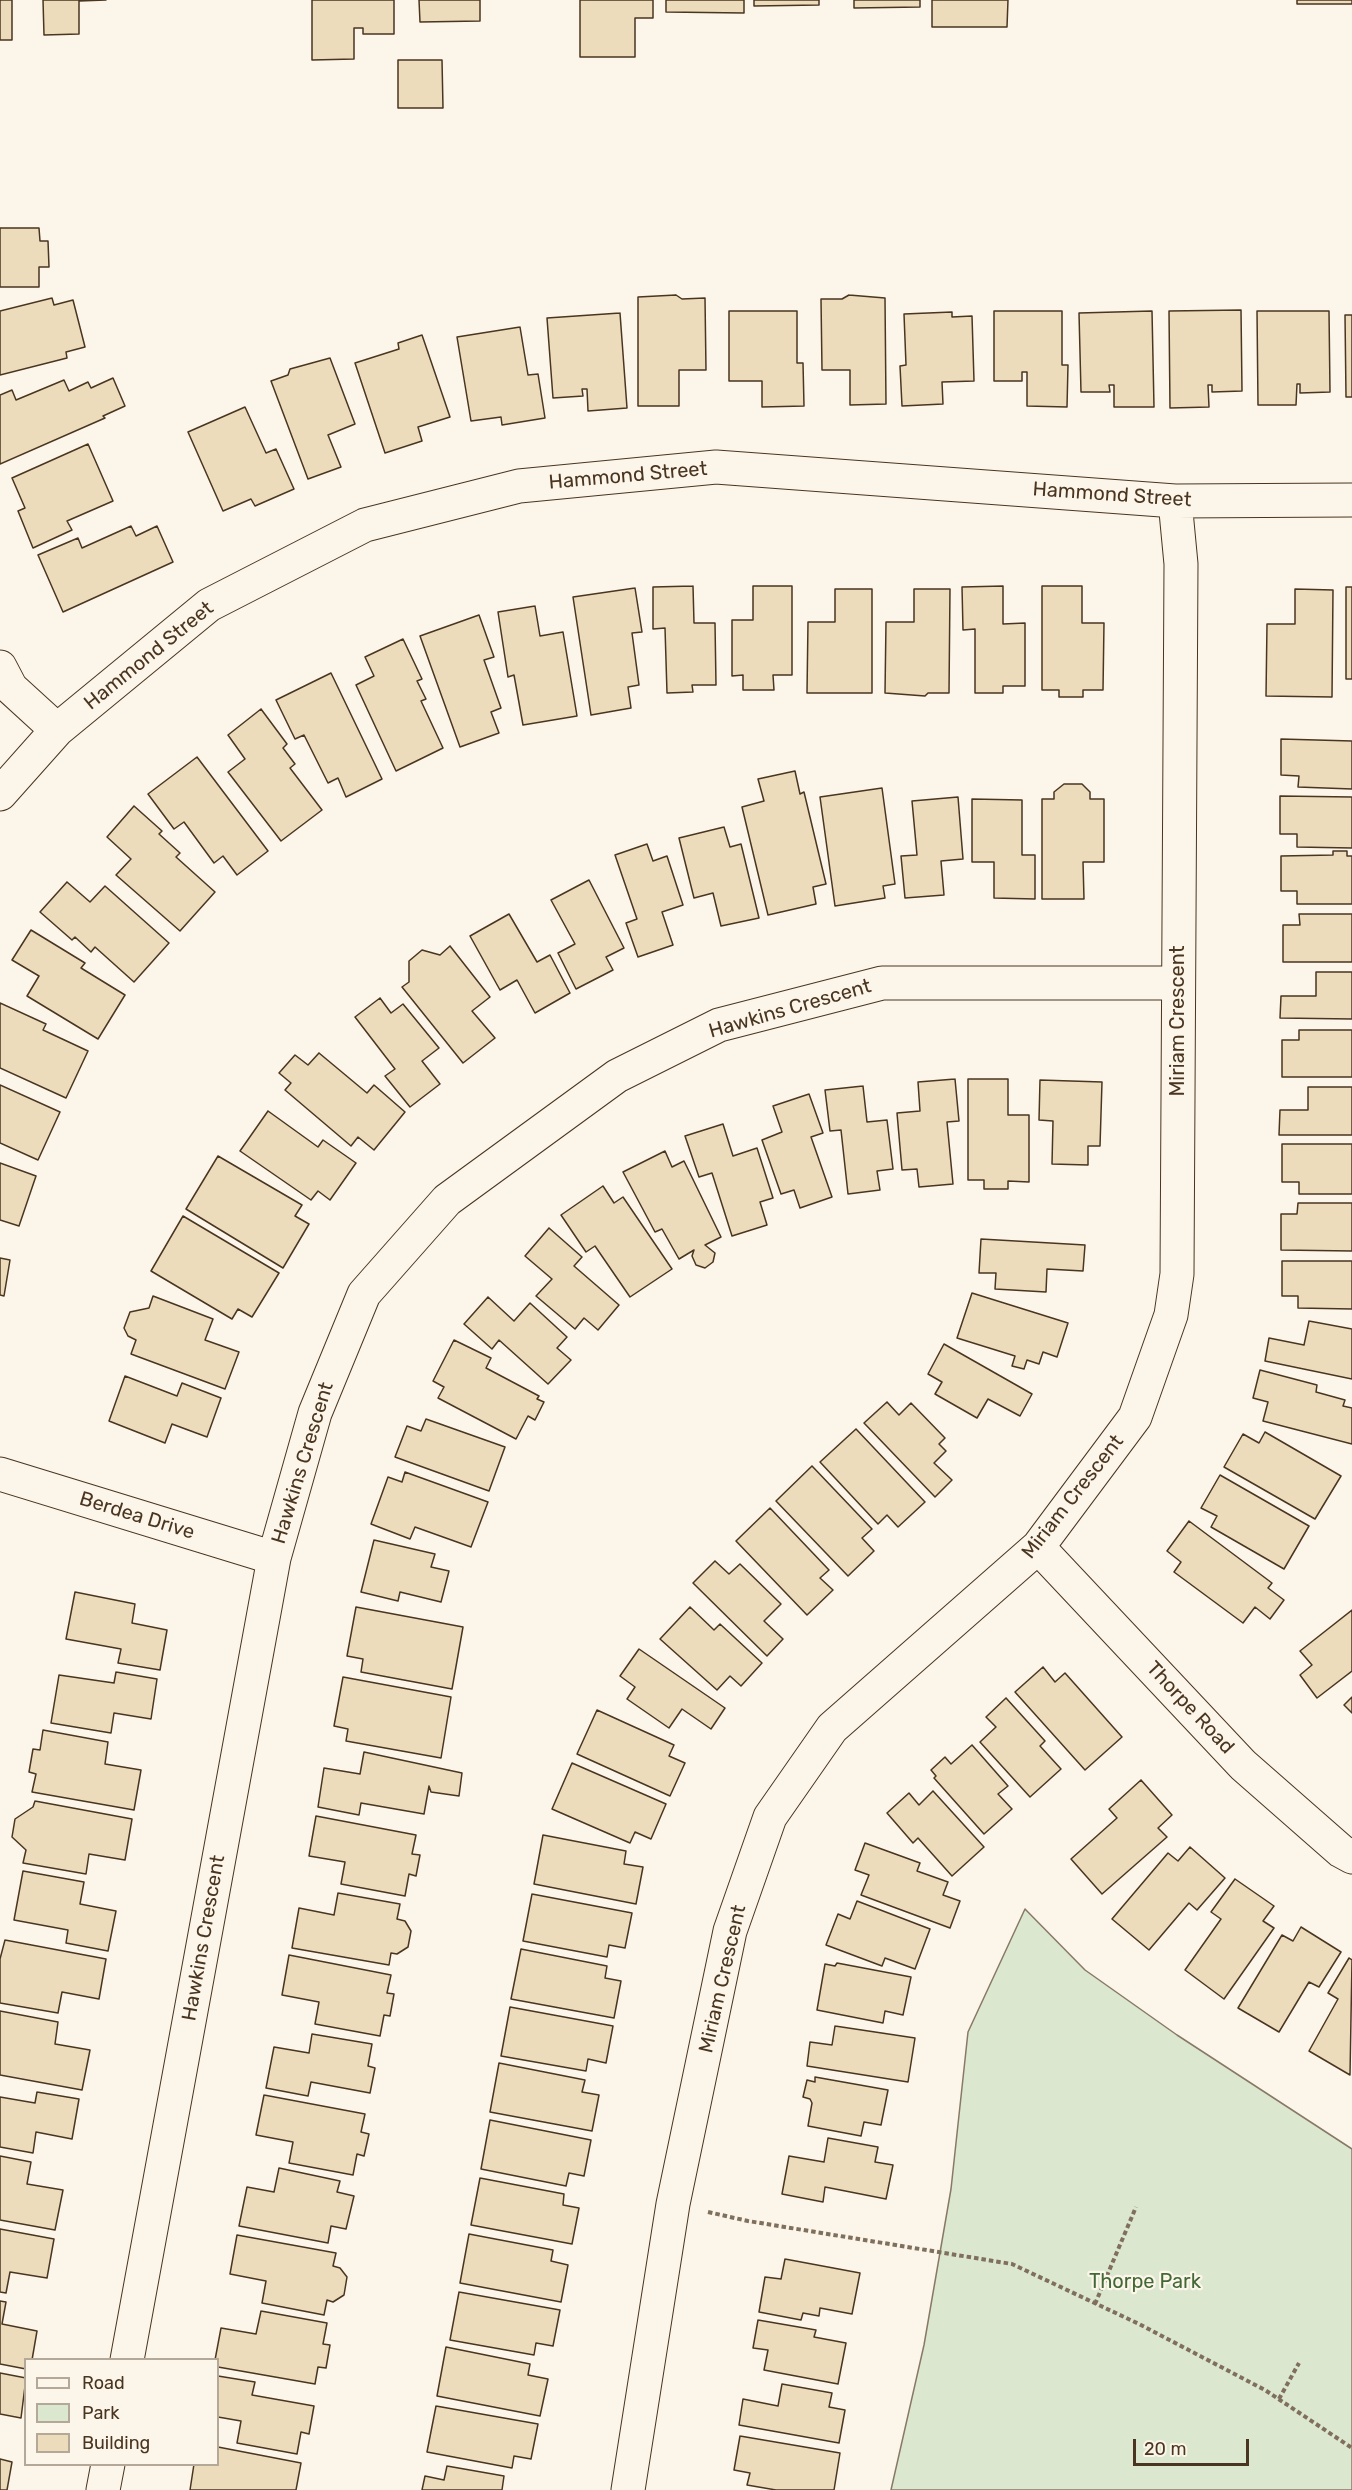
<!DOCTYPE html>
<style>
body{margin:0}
#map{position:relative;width:1352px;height:2490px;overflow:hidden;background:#fbf6e9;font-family:Rubik,sans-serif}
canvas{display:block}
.legend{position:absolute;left:24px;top:2358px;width:195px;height:108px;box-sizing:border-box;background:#fbf6e9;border:2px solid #b4a999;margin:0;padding:8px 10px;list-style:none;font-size:18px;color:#4a3520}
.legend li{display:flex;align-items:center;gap:12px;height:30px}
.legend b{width:30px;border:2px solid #b4a999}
.scale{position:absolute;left:1133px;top:2439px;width:116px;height:27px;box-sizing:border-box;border:3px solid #4a3520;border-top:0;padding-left:8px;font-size:18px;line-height:21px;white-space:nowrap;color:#4a3520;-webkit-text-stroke:4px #fbf6e9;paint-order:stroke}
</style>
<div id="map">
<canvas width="1352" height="2490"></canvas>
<ul class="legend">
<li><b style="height:8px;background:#fbf6e9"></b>Road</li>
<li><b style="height:16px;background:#dce7d0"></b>Park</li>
<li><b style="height:16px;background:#ecdcbc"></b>Building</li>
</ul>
<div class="scale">20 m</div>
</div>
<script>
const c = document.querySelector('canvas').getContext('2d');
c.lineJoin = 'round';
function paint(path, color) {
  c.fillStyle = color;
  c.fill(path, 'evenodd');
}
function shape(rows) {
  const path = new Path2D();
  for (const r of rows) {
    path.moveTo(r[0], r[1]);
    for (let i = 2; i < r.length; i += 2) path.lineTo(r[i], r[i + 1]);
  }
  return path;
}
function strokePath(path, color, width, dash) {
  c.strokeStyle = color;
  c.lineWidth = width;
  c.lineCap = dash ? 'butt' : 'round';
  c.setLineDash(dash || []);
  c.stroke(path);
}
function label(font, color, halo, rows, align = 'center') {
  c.font = font + ' Rubik,sans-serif';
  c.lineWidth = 4.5;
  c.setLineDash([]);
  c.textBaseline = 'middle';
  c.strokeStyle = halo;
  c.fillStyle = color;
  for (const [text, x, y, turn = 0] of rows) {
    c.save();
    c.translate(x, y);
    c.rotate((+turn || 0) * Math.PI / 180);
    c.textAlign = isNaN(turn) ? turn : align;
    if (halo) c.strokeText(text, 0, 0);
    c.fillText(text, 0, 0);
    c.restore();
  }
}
const green = shape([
 [1025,1909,1085,1970,1177,2035,1352,2149,1352,2490,891,2490,924,2345,951,2189,968,2032,1025,1909]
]);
paint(green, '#dce7d0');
strokePath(green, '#887966', 1.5);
const building = shape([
 [0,0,12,0,12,40,0,40,0,0],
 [43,0,106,0,79,1,79,34,44,35,43,0],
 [312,0,394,0,394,34,363,34,363,28,354,28,354,59,312,60,312,0],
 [419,0,480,0,480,21,420,22,419,0],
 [580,0,653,0,653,18,635,18,635,57,580,57,580,0],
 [666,0,744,0,744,13,666,12,666,0],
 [754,0,819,0,819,5,754,6,754,0],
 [854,0,920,0,920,7,854,8,854,0],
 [932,0,1008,0,1007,27,932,27,932,0],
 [1297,0,1352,0,1352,4,1297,4,1297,0],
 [398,60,442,60,443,108,398,108,398,60],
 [0,228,39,228,40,241,48,241,49,267,39,267,39,287,0,287,0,228],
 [676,295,682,299,705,298,706,370,679,370,679,406,638,406,638,297,676,295],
 [849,295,885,298,886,404,850,405,850,370,822,370,821,299,842,299,849,295],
 [52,298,54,305,73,300,85,347,66,352,67,358,0,375,0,311,52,298],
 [1241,310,1242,391,1212,392,1212,385,1208,385,1209,407,1170,408,1169,311,1241,310],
 [729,311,797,311,797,363,803,363,804,406,762,407,762,381,729,381,729,311],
 [994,311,1062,311,1062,365,1068,365,1067,407,1027,406,1027,372,1022,372,1022,381,994,381,994,311],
 [1152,311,1154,407,1114,407,1114,385,1109,385,1110,392,1081,392,1079,313,1152,311],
 [1257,311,1329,311,1330,392,1300,393,1300,384,1297,384,1296,405,1258,405,1257,311],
 [952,312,952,317,972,316,974,381,942,382,943,404,902,406,900,366,906,365,904,314,952,312],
 [620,313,627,408,588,411,587,389,582,389,583,396,553,398,547,318,620,313],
 [1345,315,1352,315,1352,397,1346,397,1345,315],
 [520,327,528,375,538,374,545,418,502,425,501,417,471,421,457,337,520,327],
 [422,335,450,417,418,427,422,441,385,453,355,363,399,349,398,343,422,335],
 [330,358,355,424,328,435,341,467,308,479,271,381,288,375,290,369,330,358],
 [113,378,125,406,103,416,105,418,0,464,0,395,12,390,16,400,64,380,69,391,88,382,91,388,113,378],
 [245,407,266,453,276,449,294,489,255,506,251,499,223,511,188,432,245,407],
 [88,444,113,501,67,521,72,530,33,548,18,511,25,508,12,478,88,444],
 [131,526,136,536,157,526,173,562,63,612,38,555,78,538,82,548,131,526],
 [693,586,694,623,715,623,716,685,692,685,693,692,667,693,665,628,653,629,653,587,693,586],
 [753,586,792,586,792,675,773,675,774,690,743,690,743,675,732,676,732,620,753,620,753,586],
 [1003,586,1003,624,1025,623,1025,686,1003,686,1003,693,975,693,975,629,963,630,962,587,1003,586],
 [1042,586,1082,586,1082,623,1104,623,1103,690,1083,690,1083,697,1059,697,1059,690,1042,690,1042,586],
 [1346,587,1352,587,1352,679,1346,679,1346,587],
 [635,588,642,632,632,633,639,685,628,687,631,708,591,715,573,597,635,588],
 [835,589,872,589,872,693,807,693,808,622,835,622,835,589],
 [914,589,950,589,949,693,928,693,925,696,885,693,886,622,914,622,914,589],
 [1295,589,1333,590,1332,697,1266,696,1267,624,1295,624,1295,589],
 [535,606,540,636,563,632,577,716,523,725,514,675,508,677,498,612,535,606],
 [479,615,494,657,484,660,501,708,491,712,499,733,460,747,420,636,479,615],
 [403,639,422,679,417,681,426,699,421,701,443,748,396,771,356,685,374,676,365,657,403,639],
 [331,673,382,779,346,797,338,778,328,783,304,735,295,739,276,700,331,673],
 [261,709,287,744,283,748,295,764,290,768,322,810,281,841,228,772,245,759,228,735,261,709],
 [1281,739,1352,741,1352,789,1298,787,1299,776,1281,775,1281,739],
 [197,757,268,851,237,875,223,856,214,863,184,822,174,829,148,794,197,757],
 [795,771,800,794,804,792,826,884,813,887,816,904,768,915,742,807,764,801,758,779,795,771],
 [1064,784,1082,784,1090,792,1090,799,1104,799,1104,862,1083,862,1084,899,1042,899,1042,799,1054,799,1054,792,1064,784],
 [882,788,895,884,883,886,885,898,835,906,820,797,882,788],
 [1280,796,1352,797,1352,848,1297,847,1297,834,1280,834,1280,796],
 [958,797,963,859,941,861,944,895,905,898,901,856,917,855,912,801,958,797],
 [972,799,1022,800,1022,855,1035,855,1035,899,994,898,994,862,972,862,972,799],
 [134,806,162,831,159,834,180,853,176,857,215,892,180,931,116,875,131,859,107,837,134,806],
 [724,827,730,847,741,844,759,918,721,926,713,893,694,898,679,838,724,827],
 [647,844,653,861,667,856,683,905,662,912,673,945,638,957,626,923,637,919,615,855,647,844],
 [1333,851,1347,851,1347,856,1352,856,1352,904,1297,904,1297,891,1281,891,1281,856,1333,855,1333,851],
 [589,880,624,948,606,957,613,970,576,989,558,953,575,944,551,900,589,880],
 [67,882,90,902,105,886,169,943,134,982,95,947,91,952,75,937,72,940,40,912,67,882],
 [509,914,537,962,550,955,570,993,535,1013,517,980,500,990,470,936,509,914],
 [1299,914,1352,914,1352,962,1283,962,1283,925,1300,925,1299,914],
 [31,930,85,963,81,968,125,995,98,1039,27,996,39,976,12,960,31,930],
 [450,946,490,997,472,1011,495,1038,463,1063,402,987,409,982,409,961,422,950,440,955,450,946],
 [1316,972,1352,972,1352,1019,1280,1018,1281,996,1316,996,1316,972],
 [380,998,391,1013,403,1004,439,1048,422,1061,440,1084,410,1107,385,1076,395,1069,355,1017,380,998],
 [0,1003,46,1024,43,1030,88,1051,66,1098,0,1068,0,1003],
 [1299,1030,1352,1030,1352,1077,1282,1077,1282,1040,1299,1040,1299,1030],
 [319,1053,367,1093,374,1085,405,1112,374,1150,358,1137,351,1146,285,1090,291,1083,279,1073,295,1055,308,1065,319,1053],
 [955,1079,959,1121,947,1122,953,1184,919,1187,917,1169,902,1170,897,1113,920,1111,918,1082,955,1079],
 [968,1079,1008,1079,1008,1115,1029,1115,1029,1182,1008,1181,1008,1189,984,1189,984,1180,968,1180,968,1079],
 [1040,1080,1102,1082,1100,1146,1088,1146,1088,1165,1052,1164,1053,1121,1039,1120,1040,1080],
 [0,1085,60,1112,38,1160,0,1143,0,1085],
 [863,1086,867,1122,887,1120,893,1169,877,1171,880,1190,848,1194,841,1130,830,1131,825,1090,863,1086],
 [1308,1087,1352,1087,1352,1135,1279,1135,1280,1110,1308,1110,1308,1087],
 [809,1094,823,1133,811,1137,832,1197,800,1208,794,1190,781,1194,762,1140,782,1132,773,1106,809,1094],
 [268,1111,318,1147,323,1140,356,1163,330,1200,318,1191,311,1200,240,1151,268,1111],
 [723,1124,733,1156,757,1148,773,1198,760,1202,767,1225,732,1236,712,1173,699,1177,685,1136,723,1124],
 [1282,1144,1352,1144,1352,1194,1299,1194,1299,1182,1282,1182,1282,1144],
 [665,1151,672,1167,684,1161,721,1237,705,1245,715,1253,713,1262,705,1268,696,1265,692,1256,694,1250,679,1259,662,1229,655,1232,623,1172,665,1151],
 [218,1156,302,1205,295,1216,309,1224,283,1268,186,1209,218,1156],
 [0,1163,36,1176,19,1226,0,1220,0,1163],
 [603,1186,614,1203,623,1197,672,1269,630,1297,595,1246,586,1252,561,1215,603,1186],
 [1298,1203,1352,1203,1352,1251,1281,1250,1281,1214,1297,1214,1298,1203],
 [183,1216,279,1273,252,1317,238,1309,232,1319,151,1271,183,1216],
 [549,1228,582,1257,574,1266,619,1305,598,1330,584,1318,575,1329,536,1296,552,1279,525,1256,549,1228],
 [981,1239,1085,1245,1083,1271,1047,1269,1046,1292,995,1289,996,1273,979,1273,981,1239],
 [0,1258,10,1260,4,1296,0,1295,0,1258],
 [1282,1261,1352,1261,1352,1309,1298,1308,1298,1296,1282,1296,1282,1261],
 [972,1293,1068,1323,1057,1357,1043,1352,1039,1364,1027,1360,1024,1369,1012,1366,1015,1356,957,1338,972,1293],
 [153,1296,213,1319,205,1340,239,1352,225,1389,131,1354,136,1340,128,1336,124,1328,130,1312,149,1308,153,1296],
 [488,1297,514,1321,530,1303,567,1337,557,1348,571,1360,548,1384,499,1340,492,1349,464,1324,488,1297],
 [1309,1321,1352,1329,1352,1379,1265,1361,1269,1338,1304,1345,1309,1321],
 [454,1340,491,1358,486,1368,539,1396,537,1399,544,1402,535,1420,528,1416,516,1439,438,1398,444,1387,433,1381,454,1340],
 [944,1344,1032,1394,1020,1416,988,1399,977,1418,935,1394,942,1382,928,1374,944,1344],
 [1260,1370,1317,1385,1316,1392,1345,1400,1343,1406,1352,1408,1352,1444,1263,1421,1268,1402,1253,1398,1260,1370],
 [125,1376,177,1396,182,1383,221,1398,207,1437,172,1424,165,1443,109,1421,125,1376],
 [887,1402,899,1415,911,1403,945,1438,939,1444,946,1451,934,1463,952,1480,935,1497,864,1423,887,1402],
 [426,1419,505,1447,489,1491,395,1457,407,1426,421,1431,426,1419],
 [856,1429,925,1502,898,1527,887,1515,878,1524,820,1462,856,1429],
 [1265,1432,1341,1476,1315,1519,1224,1467,1243,1434,1259,1443,1265,1432],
 [812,1466,872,1529,862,1538,874,1551,848,1576,776,1501,812,1466],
 [405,1472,488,1502,471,1547,415,1527,410,1539,371,1524,388,1477,402,1482,405,1472],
 [1220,1475,1309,1526,1284,1569,1211,1527,1217,1516,1201,1508,1220,1475],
 [770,1508,829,1570,820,1578,833,1590,807,1615,736,1541,770,1508],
 [1189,1521,1272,1583,1268,1588,1284,1600,1270,1619,1255,1607,1243,1623,1174,1572,1181,1562,1167,1551,1189,1521],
 [374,1540,435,1554,431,1567,449,1571,441,1602,400,1592,398,1601,361,1592,374,1540],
 [715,1561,729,1574,740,1564,781,1604,764,1621,783,1639,767,1656,693,1583,715,1561],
 [75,1592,135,1604,132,1623,167,1630,160,1670,118,1663,121,1649,66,1639,75,1592],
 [356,1607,463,1627,452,1689,361,1672,363,1659,347,1656,356,1607],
 [690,1607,714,1630,720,1624,762,1663,741,1686,730,1676,717,1690,660,1639,690,1607],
 [1352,1610,1352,1671,1317,1698,1300,1675,1312,1665,1300,1651,1352,1610],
 [639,1649,725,1708,711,1729,682,1709,669,1728,627,1699,635,1687,620,1676,639,1649],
 [1043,1667,1055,1682,1065,1673,1122,1737,1085,1770,1015,1692,1043,1667],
 [116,1672,157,1679,151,1719,114,1713,111,1733,51,1723,59,1675,114,1683,116,1672],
 [343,1677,451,1697,441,1758,346,1741,348,1729,334,1726,343,1677],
 [1352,1697,1352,1713,1344,1705,1352,1697],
 [1006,1698,1045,1741,1040,1746,1061,1769,1030,1797,980,1742,996,1727,986,1717,1006,1698],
 [597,1710,674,1745,669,1756,685,1763,670,1796,577,1754,597,1710],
 [43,1730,108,1742,105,1764,141,1770,134,1810,32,1792,36,1774,29,1772,33,1749,40,1750,43,1730],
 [972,1745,1008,1786,998,1794,1012,1809,984,1834,934,1778,936,1776,931,1770,945,1757,951,1764,972,1745],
 [364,1752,462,1773,459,1796,431,1792,429,1786,424,1814,361,1803,359,1815,318,1807,324,1768,360,1774,364,1752],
 [572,1763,666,1804,651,1839,635,1832,630,1843,552,1809,572,1763],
 [1141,1780,1172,1815,1158,1828,1167,1837,1102,1894,1071,1859,1117,1818,1109,1809,1141,1780],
 [933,1791,984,1847,952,1876,918,1838,913,1843,887,1813,909,1793,919,1805,933,1791],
 [35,1801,132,1819,125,1860,89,1854,86,1874,23,1863,26,1850,12,1837,15,1819,33,1807,35,1801],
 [316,1816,416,1835,412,1854,420,1855,416,1876,409,1874,405,1896,341,1884,345,1862,309,1856,316,1816],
 [543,1835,626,1851,624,1864,643,1867,636,1904,534,1884,543,1835],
 [865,1843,920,1863,917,1871,948,1882,943,1895,960,1901,950,1928,861,1895,869,1875,855,1870,865,1843],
 [1190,1847,1225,1878,1197,1910,1189,1903,1149,1950,1112,1919,1168,1853,1178,1861,1190,1847],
 [23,1871,84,1882,80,1904,116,1911,108,1951,66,1943,68,1930,14,1920,23,1871],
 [1235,1879,1274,1906,1263,1921,1274,1928,1224,1999,1185,1970,1221,1919,1211,1912,1235,1879],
 [338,1893,400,1904,397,1919,405,1921,411,1931,408,1947,397,1954,391,1953,389,1965,292,1948,299,1908,334,1915,338,1893],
 [532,1894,632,1913,625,1948,609,1945,607,1957,523,1941,532,1894],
 [857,1901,930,1929,915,1969,885,1958,882,1966,826,1945,838,1914,850,1919,857,1901],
 [1301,1927,1341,1952,1319,1987,1309,1982,1279,2032,1238,2008,1282,1935,1293,1941,1301,1927],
 [5,1940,106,1959,99,1999,62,1992,58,2013,0,2003,0,1959,5,1940],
 [521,1949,607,1966,605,1978,621,1981,614,2018,511,1999,521,1949],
 [289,1955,391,1975,387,1993,394,1994,390,2016,384,2015,380,2036,315,2024,319,2002,282,1995,289,1955],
 [1349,1958,1352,1960,1350,2075,1309,2051,1338,1999,1328,1993,1349,1958],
 [837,1963,911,1977,903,2015,885,2011,883,2023,817,2010,825,1964,835,1966,837,1963],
 [510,2007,613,2026,606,2063,588,2059,586,2071,501,2056,510,2007],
 [0,2011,58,2022,55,2044,90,2050,82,2090,0,2075,0,2011],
 [835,2026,915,2038,908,2082,807,2066,810,2042,832,2045,835,2026],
 [312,2034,372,2044,368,2066,375,2068,370,2093,311,2082,308,2096,266,2088,274,2047,309,2053,312,2034],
 [499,2063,585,2080,582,2092,599,2095,592,2131,490,2112,499,2063],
 [815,2077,888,2090,881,2125,864,2122,861,2136,808,2126,812,2103,810,2099,803,2097,807,2080,815,2082,815,2077],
 [37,2092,79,2099,72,2139,36,2132,33,2153,0,2147,0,2097,35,2103,37,2092],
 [264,2095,365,2114,361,2132,369,2134,364,2156,357,2154,353,2175,289,2163,293,2142,256,2135,264,2095],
 [490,2120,591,2140,584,2176,569,2173,566,2186,481,2169,490,2120],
 [828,2138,878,2147,875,2162,893,2165,886,2199,825,2187,823,2202,782,2194,789,2156,824,2162,828,2138],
 [0,2156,31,2162,27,2184,63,2190,55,2230,0,2220,0,2156],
 [279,2168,340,2181,337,2192,354,2196,346,2229,331,2226,328,2243,239,2226,247,2187,274,2192,279,2168],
 [480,2178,564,2194,563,2205,579,2208,572,2244,471,2225,480,2178],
 [0,2229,54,2239,47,2278,10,2272,6,2293,0,2292,0,2229],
 [469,2234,553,2250,551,2261,568,2265,561,2302,460,2283,469,2234],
 [237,2235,336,2253,333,2266,340,2268,347,2277,344,2295,333,2302,327,2300,324,2315,262,2303,266,2281,230,2274,237,2235],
 [785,2259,860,2273,852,2314,820,2308,819,2316,803,2313,801,2320,759,2312,765,2277,781,2279,785,2259],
 [459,2292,560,2310,553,2346,536,2343,534,2355,450,2340,459,2292],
 [0,2301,6,2302,2,2324,37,2331,32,2360,26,2360,26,2369,0,2364,0,2301],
 [261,2311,327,2323,323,2344,330,2345,326,2368,318,2367,315,2384,218,2367,218,2360,215,2360,221,2328,256,2334,261,2311],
 [758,2320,816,2330,814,2337,846,2343,838,2384,764,2370,768,2350,753,2348,758,2320],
 [446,2347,530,2364,528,2375,548,2379,540,2416,437,2396,446,2347],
 [0,2373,26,2378,21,2418,0,2414,0,2373],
 [218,2376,255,2382,252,2395,314,2406,309,2434,301,2432,297,2454,237,2443,241,2421,218,2417,218,2376],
 [782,2384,832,2393,829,2407,845,2410,839,2443,739,2425,743,2399,778,2406,782,2384],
 [436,2406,538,2424,531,2459,514,2456,512,2468,427,2452,436,2406],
 [740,2436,840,2453,834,2490,776,2490,747,2485,750,2473,734,2470,740,2436],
 [218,2447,301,2463,296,2490,190,2490,194,2464,218,2464,218,2447],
 [0,2459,12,2462,7,2490,0,2490,0,2459],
 [447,2466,504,2476,502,2490,422,2490,425,2476,444,2480,447,2466]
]);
paint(building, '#ecdcbc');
strokePath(building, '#4a3520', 1.5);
const minor = shape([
 [0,667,11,688,57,730],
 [0,794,57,730,209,605,365,525,519,486,716,467,1175,501,1352,500],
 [0,1474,274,1558],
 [1038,1547,1243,1765,1341,1851,1352,1857],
 [127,2360,274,1558,315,1413,364,1294,447,1200,617,1076,719,1025,882,983,1178,983],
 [103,2490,108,2464],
 [628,2490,673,2204,730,1931,770,1817,832,1728,1038,1547,1135,1417,1171,1315,1177,1274,1181,564,1175,501]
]);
strokePath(minor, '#4a3520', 35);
strokePath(shape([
 [708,2212,748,2221,1012,2264,1139,2324,1265,2390,1352,2448],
 [1095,2304,1136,2207],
 [1279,2399,1299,2363]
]), '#7f6f5c', 4, [4.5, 3]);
strokePath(minor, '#fbf6e9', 33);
label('20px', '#4a3520', '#fbf6e9', [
 ["Hammond Street",628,476,-5],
 ["Hammond Street",1112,495,4],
 ["Hammond Street",149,656,-39],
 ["Hawkins Crescent",790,1009,-16],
 ["Miriam Crescent",1178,1021,-90],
 ["Hawkins Crescent",303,1463,-73],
 ["Miriam Crescent",1073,1497,-52],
 ["Berdea Drive",137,1516,17],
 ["Thorpe Road",1190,1708,47],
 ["Hawkins Crescent",204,1938,-80],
 ["Miriam Crescent",723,1979,-77]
]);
label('20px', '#436837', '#fbf6e9', [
 ["Thorpe Park",1145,2282]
]);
</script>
